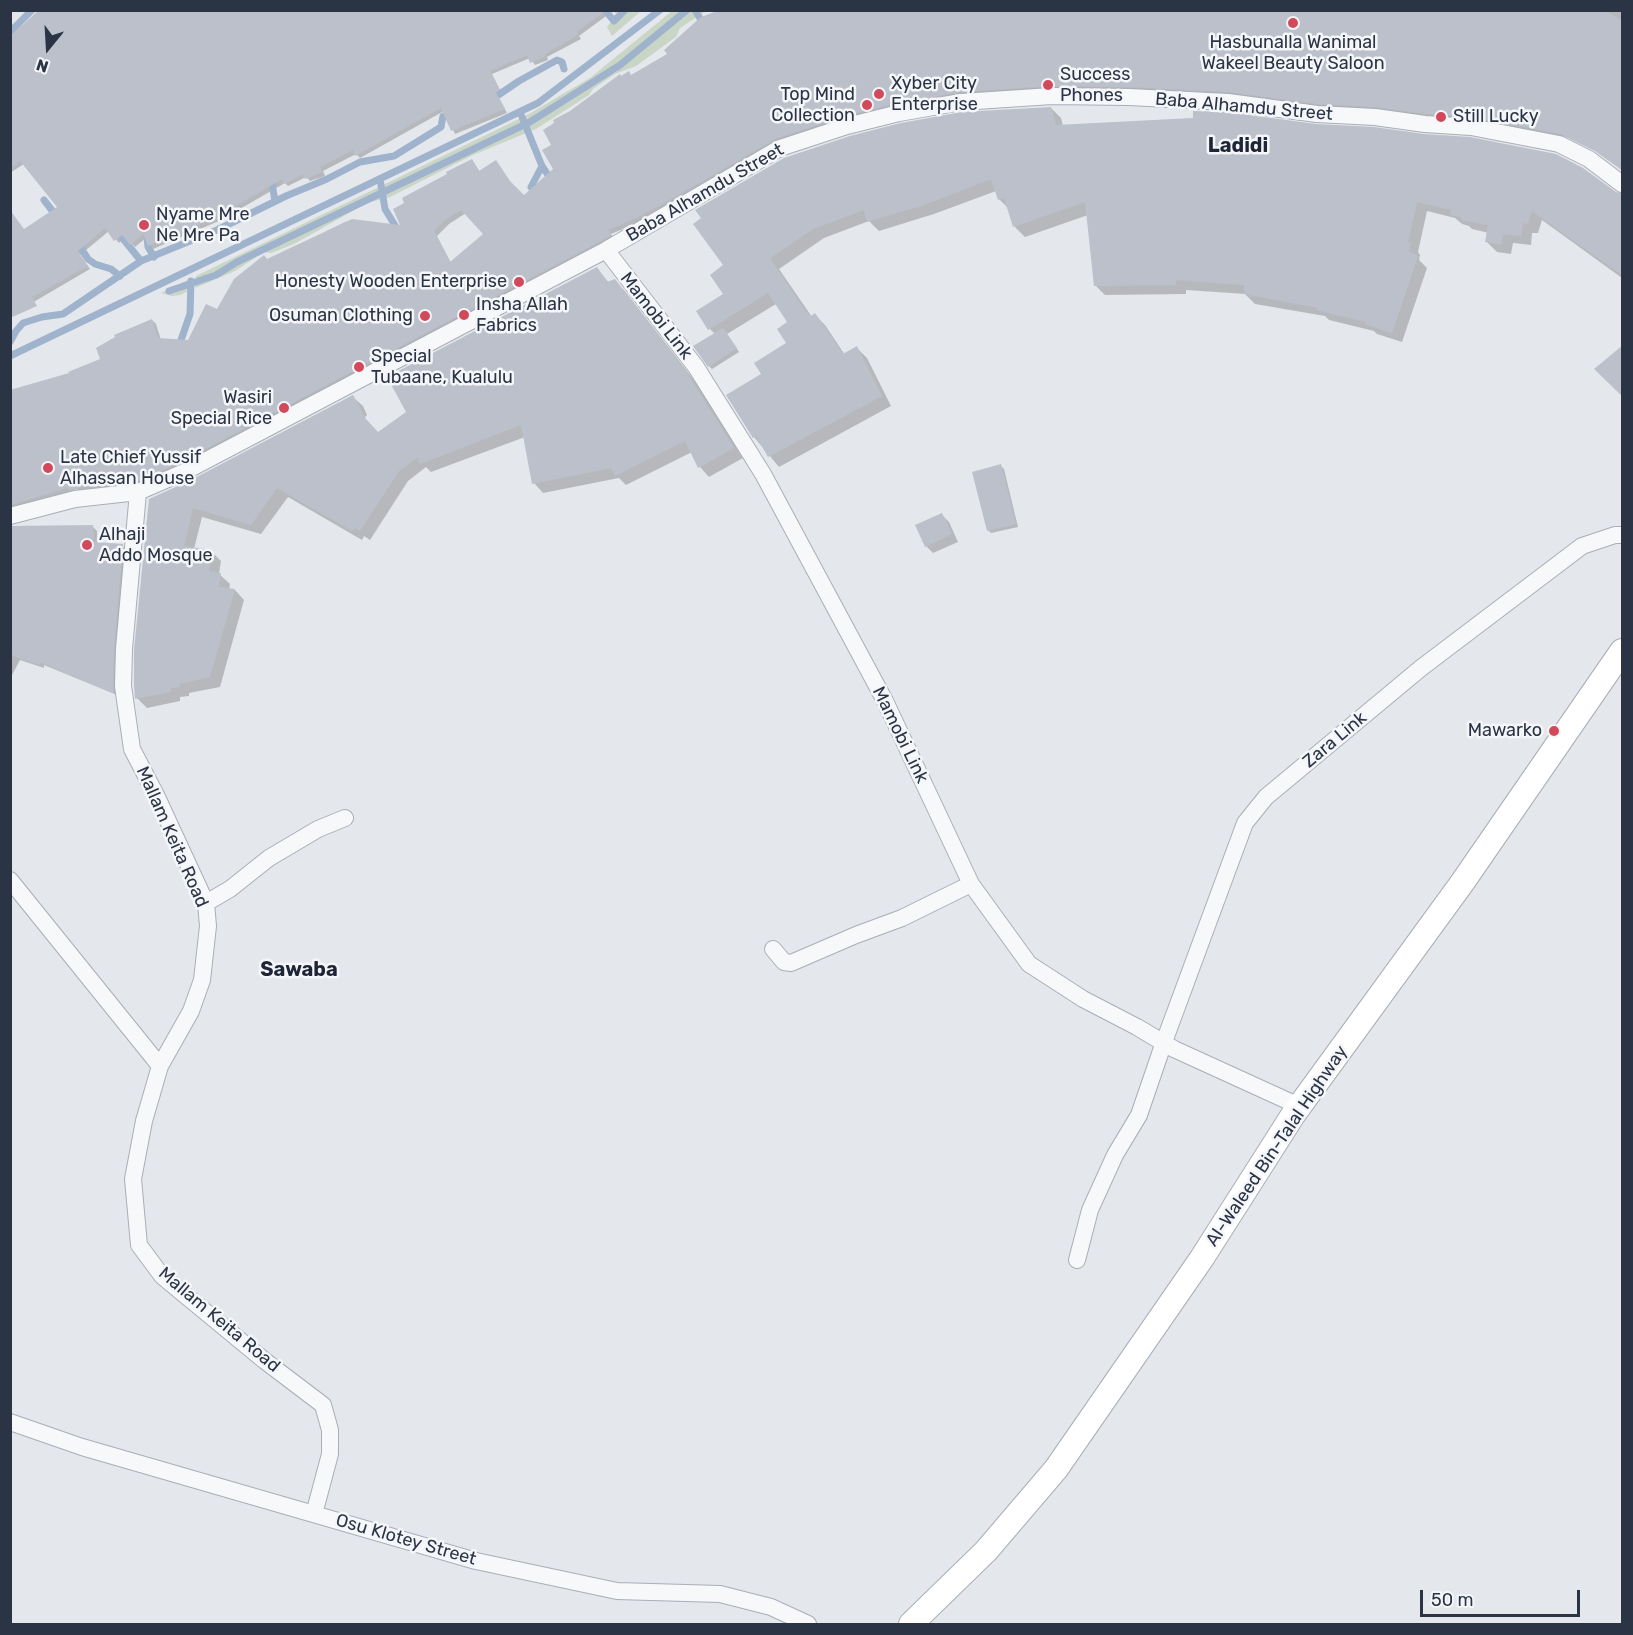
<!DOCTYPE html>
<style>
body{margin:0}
#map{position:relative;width:1633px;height:1635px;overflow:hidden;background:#e4e7ec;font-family:Rubik,sans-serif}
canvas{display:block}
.frame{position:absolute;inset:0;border:12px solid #2b3445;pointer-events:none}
.north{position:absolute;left:18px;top:18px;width:60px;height:60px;-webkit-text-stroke:4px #f4f6f9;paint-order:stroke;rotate:198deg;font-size:16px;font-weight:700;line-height:24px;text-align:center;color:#2b3445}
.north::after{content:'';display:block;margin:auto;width:21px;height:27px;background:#2b3445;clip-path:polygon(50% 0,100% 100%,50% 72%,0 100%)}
.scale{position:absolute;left:1420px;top:1590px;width:160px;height:27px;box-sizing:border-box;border:3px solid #2b3445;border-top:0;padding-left:8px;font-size:18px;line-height:21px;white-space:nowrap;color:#2b3445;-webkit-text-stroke:4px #f4f6f9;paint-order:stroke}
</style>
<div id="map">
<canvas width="1633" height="1635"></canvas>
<div class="frame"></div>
<div class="north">N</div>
<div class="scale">50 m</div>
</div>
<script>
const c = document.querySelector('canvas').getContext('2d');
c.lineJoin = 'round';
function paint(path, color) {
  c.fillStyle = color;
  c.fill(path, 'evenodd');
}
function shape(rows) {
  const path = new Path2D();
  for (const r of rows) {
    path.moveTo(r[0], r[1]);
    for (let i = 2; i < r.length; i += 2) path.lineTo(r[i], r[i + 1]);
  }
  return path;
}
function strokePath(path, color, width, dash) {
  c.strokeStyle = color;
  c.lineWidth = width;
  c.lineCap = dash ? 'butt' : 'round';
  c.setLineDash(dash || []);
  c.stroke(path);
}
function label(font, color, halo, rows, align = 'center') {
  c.font = font + ' Rubik,sans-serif';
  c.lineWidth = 5;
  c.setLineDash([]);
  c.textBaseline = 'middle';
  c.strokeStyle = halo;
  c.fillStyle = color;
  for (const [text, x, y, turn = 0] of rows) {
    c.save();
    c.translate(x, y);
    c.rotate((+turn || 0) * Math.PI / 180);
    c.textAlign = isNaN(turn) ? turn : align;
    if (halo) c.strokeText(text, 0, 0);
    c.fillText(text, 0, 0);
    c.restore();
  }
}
paint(shape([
 [619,11,641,11,612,36,607,27],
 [672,11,706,11,680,28,676,37,636,66,615,74,593,89,589,95,536,129,473,155,390,197,367,203,294,244,271,253,264,252,235,271,195,288,196,276,529,114,590,78],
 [190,279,188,291,180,295,172,296,161,293]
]), '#c9d6c5');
paint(shape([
 [40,10,619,10,616,13,613,11,579,36,581,39,547,57,548,60,535,65,530,58,492,74,502,94,498,96,507,113,455,134,444,111,360,158,356,154,323,171,325,176,310,181,306,177,288,186,285,183,219,221,153,249,146,238,135,247,126,237,119,243,109,231,80,255,90,269,25,307,25,230,59,207,24,164,10,173,10,39],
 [724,10,1622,10,1622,169,1600,153,1566,137,1477,120,1134,90,848,120,640,222,611,234,614,239,369,369,140,485,117,488,116,486,80,492,77,489,37,503,10,509,10,392,71,374,101,360,152,320,156,324,161,340,189,342,268,261,345,222,353,220,402,227,472,160,480,172,496,162,513,186,524,197,555,170,553,145,632,76,670,54],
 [466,213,485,234,451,263,437,236,449,224],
 [1051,108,1061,118,1063,126,1622,200,1622,278,1542,220,1538,233,1532,233,1531,245,1513,243,1511,254,1497,252,1487,242,1489,233,1472,229,1469,226,1462,224,1455,218,1427,211,1418,252,1420,255,1419,260,1427,268,1402,342,1377,334,1374,331,1329,320,1325,316,1255,304,1245,294,1186,290,1186,294,1105,295,1095,285,1088,215,1025,237,1015,227,1009,209,999,199,996,191,934,214,879,231,869,221,824,238,779,269,812,317,815,315,825,325,845,355,857,348,867,358,891,406,779,467,754,437,763,374,788,343,789,323,776,304,727,334,739,352,712,369,709,366,715,334,710,329,726,294,712,276],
 [597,268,609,283,614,281,624,290,697,384,743,458,709,477,700,467,692,452,626,485,619,478,543,493,534,483,525,437,431,472,426,467,408,481,370,540,364,536,362,540,288,497,261,534,202,517,194,549,211,551,221,561,219,574,230,584,229,590,235,590,244,600,220,687,189,693,189,696,180,697,180,701,147,708,137,698,189,483,353,397,363,406,367,415,364,418,378,434],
 [1001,466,1004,469,1018,527,991,533,988,530],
 [942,515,949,522,958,542,933,553,926,546],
 [93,527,97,531,97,543,122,546,126,550,117,695,44,665,44,668,20,660,10,679,10,540]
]), '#0003');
strokePath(shape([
 [605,10,614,21,625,10],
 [695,10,704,25],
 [10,32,32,10],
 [491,100,519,81,557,60,562,62,564,69],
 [520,112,542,166,552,181],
 [271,178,275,201],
 [380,179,385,209,399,232],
 [531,187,542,166],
 [44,200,57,217],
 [120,235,141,261],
 [147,237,148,247,154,257],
 [77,242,88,259,95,264,111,269,120,276],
 [169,291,216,275,237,262,530,122,620,65,687,10],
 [10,342,16,331,23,323,42,317,63,314,141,261,217,230,286,196,327,179,360,162,394,156,441,127,443,116,453,113],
 [179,346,190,314,191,281],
 [10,356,538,103,660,10]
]), '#9fb4cc', 7);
paint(shape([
 [39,10,606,10,577,32,578,35,545,54,546,56,530,63,527,55,490,71,500,90,496,92,505,109,451,131,441,108,355,156,353,150,320,167,322,172,305,179,303,174,284,184,282,179,215,218,148,246,143,234,130,245,122,235,114,241,105,228,78,251,88,266,32,297,37,306,10,318,10,210,24,229,57,207,20,161,10,168,10,36],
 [720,10,1604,10,1623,21,1623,171,1595,151,1561,134,1472,117,1426,114,1376,107,1318,104,1229,92,1129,87,1051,86,960,92,897,103,844,116,775,139,680,194,636,218,608,230,611,235,601,241,372,361,370,360,364,365,179,463,135,482,112,484,111,482,68,490,67,488,10,505,10,390,69,373,68,372,100,359,96,348,115,337,114,335,152,319,158,338,188,340,206,304,217,309,234,279,264,255,267,259,352,219,400,225,393,209,404,203,402,198,447,174,446,172,472,159,479,171,496,160,510,181,524,195,553,169,542,150,551,145,543,130,554,123,553,120,570,111,620,74,621,76,629,71,631,75,667,54,664,50,701,17],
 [461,210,483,234,450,262,434,231,445,220],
 [1051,107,1056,125,1193,118,1193,111,1227,112,1316,124,1374,127,1424,134,1470,137,1556,154,1583,168,1616,192,1623,194,1623,276,1532,211,1528,224,1523,223,1521,236,1503,234,1501,245,1485,242,1488,225,1461,220,1461,217,1450,215,1451,210,1417,202,1408,243,1411,243,1409,251,1418,256,1392,333,1365,324,1366,322,1317,310,1318,308,1244,294,1244,285,1176,280,1176,285,1094,286,1085,202,1013,227,1004,198,998,200,991,179,924,205,867,222,864,210,813,229,770,258,805,310,811,316,815,313,843,354,857,346,882,396,768,457,756,436,753,438,726,395,761,374,754,363,786,343,777,329,787,322,768,293,708,330,696,311,723,294,710,275,723,265,693,224,701,218,695,210,784,158,850,136,901,123,962,112],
 [597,267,607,282,615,279,687,373,734,448,698,468,685,441,615,476,611,468,532,484,521,425,420,464,417,458,399,471,360,531,354,528,352,531,277,488,251,525,193,508,184,546,212,550,209,571,221,573,219,587,235,589,210,677,180,684,180,687,171,688,171,692,135,699,134,685,134,650,149,499,189,481,353,395,366,419,378,432,406,412,387,377],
 [723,328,737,348,708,367,693,346],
 [1623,345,1623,397,1594,369],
 [1001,464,1016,524,987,531,972,472],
 [942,513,952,534,925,547,915,525],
 [93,525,94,542,123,544,114,648,113,693,40,662,40,665,10,655,10,526]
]), '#bbc0ca');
const street = shape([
 [606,250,696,367,763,474,885,701,971,884,1029,964,1083,999,1137,1027,1174,1049,1299,1106],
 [138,492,124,649,123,686,132,749,157,797,206,903,208,926,202,980,191,1011,160,1066,144,1121,133,1179,139,1245,162,1276,265,1361,323,1405,330,1430,330,1454,314,1514],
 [10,516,75,499,138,492,184,472,606,250,780,148,847,126,899,113,961,102,1052,96,1129,97,1228,102,1317,114,1375,117,1425,124,1471,127,1559,144,1589,159,1622,184],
 [10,880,160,1066],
 [206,903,230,889,269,858,318,829,345,818],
 [773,949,784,962,791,963,856,935,902,918,971,884],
 [1077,1260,1090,1210,1115,1155,1139,1115,1164,1042,1245,823,1266,797,1421,668,1582,546,1615,535,1622,535],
 [10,1422,82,1447,476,1561,617,1591,720,1594,771,1607,808,1624]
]);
const secondary = shape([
 [911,1624,986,1551,1056,1469,1202,1258,1293,1115,1462,883,1622,651]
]);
strokePath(street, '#a9aeb7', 18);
strokePath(secondary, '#a9aeb7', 26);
strokePath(street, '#f7f8fa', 16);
strokePath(secondary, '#fff', 24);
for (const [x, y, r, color] of [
 [1293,23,6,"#d1495b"],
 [1048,85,6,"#d1495b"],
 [879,94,6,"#d1495b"],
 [867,105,6,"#d1495b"],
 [1441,117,6,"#d1495b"],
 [144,225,6,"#d1495b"],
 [519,282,6,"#d1495b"],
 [464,315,6,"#d1495b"],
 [425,316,6,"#d1495b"],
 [359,367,6,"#d1495b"],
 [284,408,6,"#d1495b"],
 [48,468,6,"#d1495b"],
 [87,545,6,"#d1495b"],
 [1554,731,6,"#d1495b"]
]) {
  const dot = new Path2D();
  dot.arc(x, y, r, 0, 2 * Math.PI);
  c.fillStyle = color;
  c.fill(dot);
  strokePath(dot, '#f4f6f9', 2);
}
label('18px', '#2b3445', '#f4f6f9', [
 ["Hasbunalla Wanimal",1293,43,"center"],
 ["Wakeel Beauty Saloon",1293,64,"center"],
 ["Success",1060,75],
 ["Phones",1060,96],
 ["Xyber City",891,84],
 ["Enterprise",891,105],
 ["Top Mind",855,95,"right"],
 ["Collection",855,116,"right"],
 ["Still Lucky",1453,117],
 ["Nyame Mre",156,215],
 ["Ne Mre Pa",156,236],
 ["Honesty Wooden Enterprise",507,282,"right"],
 ["Insha Allah",476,305],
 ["Fabrics",476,326],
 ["Osuman Clothing",413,316,"right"],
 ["Special",371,357],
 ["Tubaane, Kualulu",371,378],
 ["Wasiri",272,398,"right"],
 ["Special Rice",272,419,"right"],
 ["Late Chief Yussif",60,458],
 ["Alhassan House",60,479],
 ["Alhaji",99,535],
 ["Addo Mosque",99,556],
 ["Mawarko",1542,731,"right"]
], 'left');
label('18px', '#2b3445', '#f4f6f9', [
 ["Baba Alhamdu Street",1244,107,5],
 ["Baba Alhamdu Street",705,193,-30],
 ["Mamobi Link",656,316,52],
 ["Mamobi Link",900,735,64],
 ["Zara Link",1335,740,-40],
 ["Mallam Keita Road",172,837,66],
 ["Al-Waleed Bin-Talal Highway",1277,1146,-56],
 ["Mallam Keita Road",219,1320,40],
 ["Osu Klotey Street",406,1540,16]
]);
label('bold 20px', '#1d2536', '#f4f6f9', [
 ["Ladidi",1238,146],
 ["Sawaba",299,970]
]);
</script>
